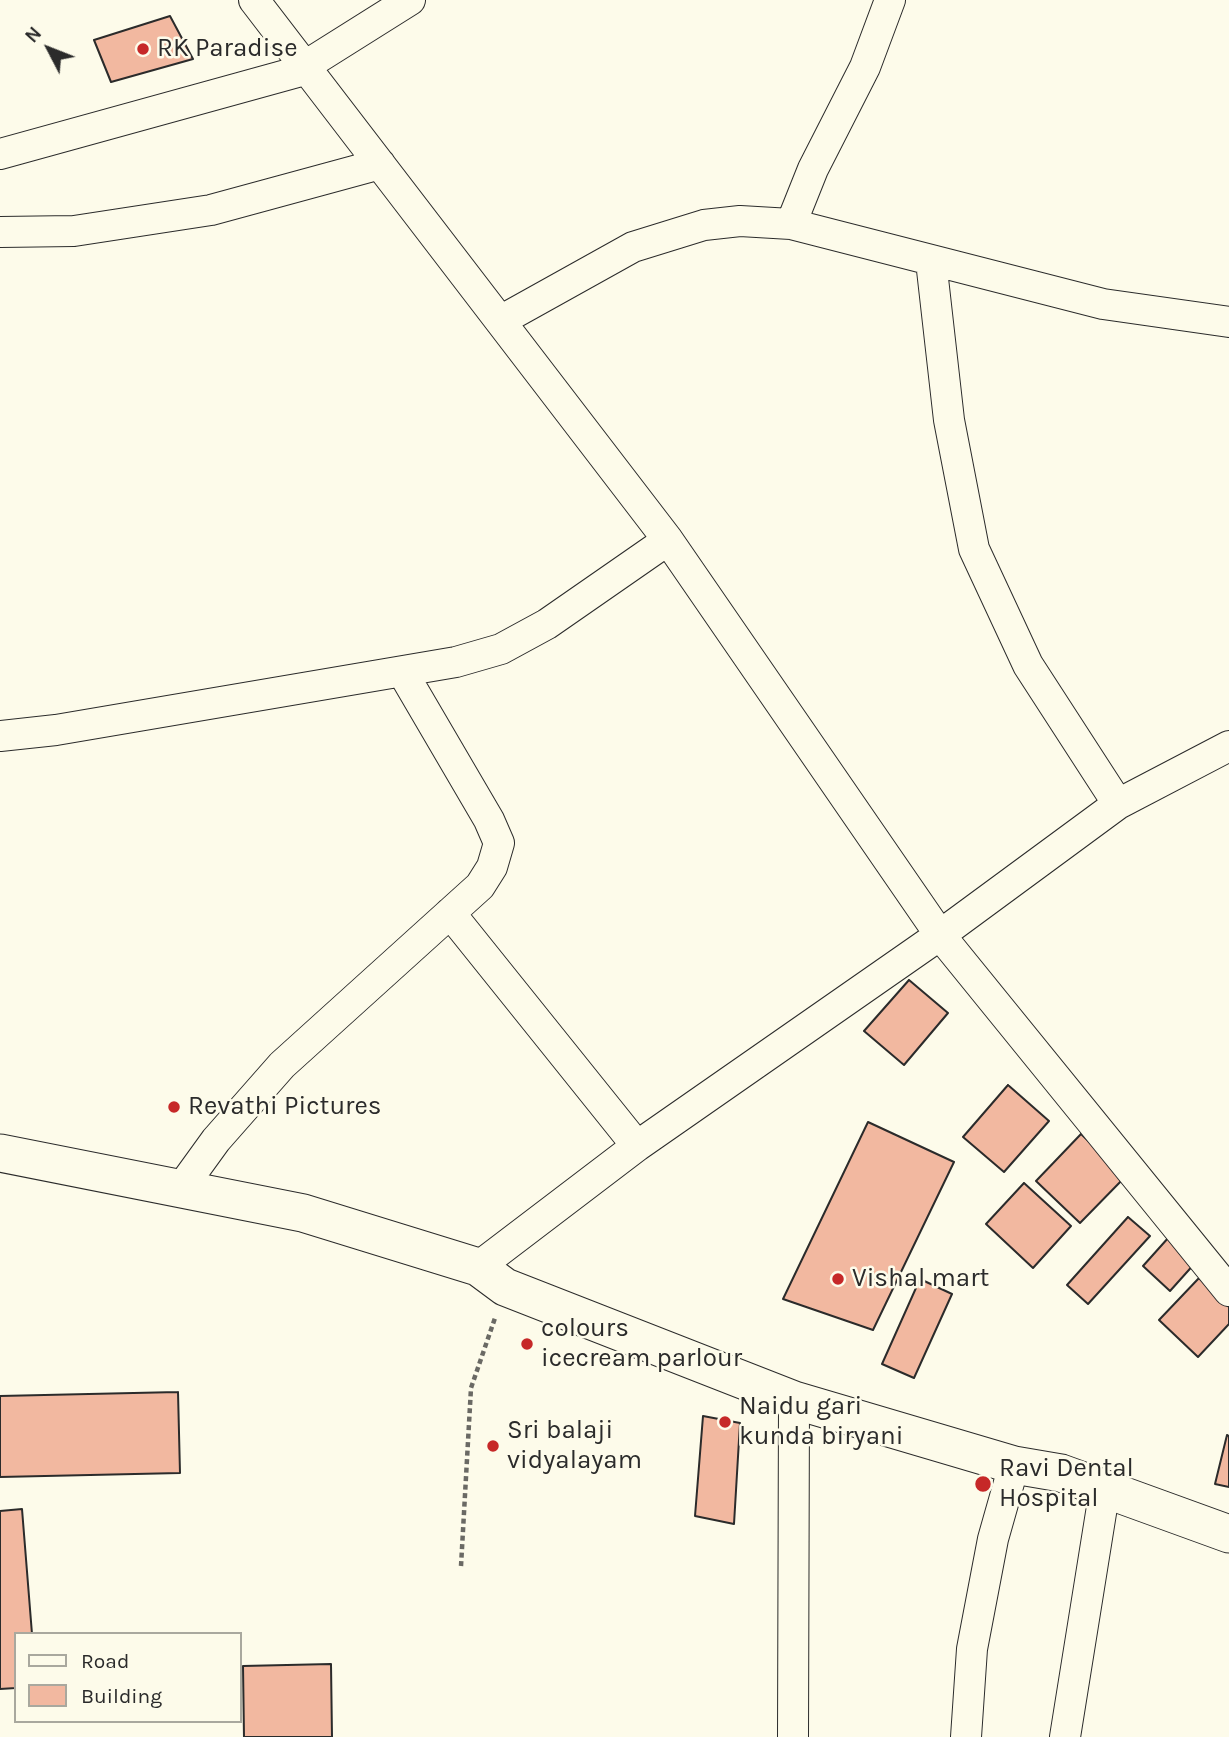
<!DOCTYPE html>
<style>
body{margin:0}
#map{position:relative;width:1229px;height:1737px;overflow:hidden;background:#fdfbea;font-family:Karla,sans-serif}
canvas{display:block}
.legend{position:absolute;left:14px;top:1632px;width:228px;height:91px;box-sizing:border-box;background:#fdfbea;border:2px solid #a9a89e;margin:0;padding:9px 12px;list-style:none;font-size:21px;color:#2b2b2b}
.legend li{display:flex;align-items:center;gap:14px;height:35px}
.legend b{width:35px;border:2px solid #a9a89e}
.north{position:absolute;left:14px;top:14px;width:70px;height:70px;-webkit-text-stroke:5px #fdfbea;paint-order:stroke;rotate:312deg;font-size:19px;font-weight:700;line-height:28px;text-align:center;color:#2b2b2b}
.north::after{content:'';display:block;margin:auto;width:24px;height:32px;background:#2b2b2b;clip-path:polygon(50% 0,100% 100%,50% 72%,0 100%)}
</style>
<div id="map">
<canvas width="1229" height="1737"></canvas>
<ul class="legend">
<li><b style="height:9px;background:#fdfbea"></b>Road</li>
<li><b style="height:19px;background:#f2b8a0"></b>Building</li>
</ul>
<div class="north">N</div>
</div>
<script>
const c = document.querySelector('canvas').getContext('2d');
c.lineJoin = 'round';
function paint(path, color) {
  c.fillStyle = color;
  c.fill(path, 'evenodd');
}
function shape(rows) {
  const path = new Path2D();
  for (const r of rows) {
    path.moveTo(r[0], r[1]);
    for (let i = 2; i < r.length; i += 2) path.lineTo(r[i], r[i + 1]);
  }
  return path;
}
function strokePath(path, color, width, dash) {
  c.strokeStyle = color;
  c.lineWidth = width;
  c.lineCap = dash ? 'butt' : 'round';
  c.setLineDash(dash || []);
  c.stroke(path);
}
function label(font, color, halo, rows, align = 'center') {
  c.font = font + ' Karla,sans-serif';
  c.lineWidth = 5;
  c.setLineDash([]);
  c.textBaseline = 'middle';
  c.strokeStyle = halo;
  c.fillStyle = color;
  for (const [text, x, y, turn = 0] of rows) {
    c.save();
    c.translate(x, y);
    c.rotate((+turn || 0) * Math.PI / 180);
    c.textAlign = isNaN(turn) ? turn : align;
    if (halo) c.strokeText(text, 0, 0);
    c.fillText(text, 0, 0);
    c.restore();
  }
}
const building = shape([
 [170,16,193,59,111,82,94,40,170,16],
 [909,980,948,1013,904,1065,864,1031,909,980],
 [1008,1085,1049,1121,1004,1172,963,1137,1008,1085],
 [868,1122,954,1162,873,1330,783,1299,868,1122],
 [1081,1134,1126,1176,1080,1223,1036,1181,1081,1134],
 [1024,1183,1071,1226,1033,1268,986,1224,1024,1183],
 [1128,1217,1150,1236,1088,1304,1067,1285,1128,1217],
 [1169,1237,1196,1262,1170,1291,1143,1266,1169,1237],
 [1199,1278,1229,1307,1229,1324,1198,1357,1159,1320,1199,1278],
 [920,1279,952,1294,914,1378,882,1364,920,1279],
 [178,1392,180,1473,0,1477,0,1396,178,1392],
 [703,1416,740,1423,734,1524,695,1516,703,1416],
 [1227,1435,1229,1436,1229,1487,1215,1484,1227,1435],
 [22,1509,32,1634,16,1634,16,1688,0,1689,0,1511,22,1509],
 [331,1664,332,1737,244,1737,243,1666,331,1664]
]);
paint(building, '#f2b8a0');
strokePath(building, '#2b2b2b', 2);
const minor = shape([
 [254,0,668,540,940,935,1229,1291],
 [305,66,410,0],
 [0,154,308,69],
 [791,224,813,169,865,67,890,0],
 [0,232,74,231,211,210,380,164],
 [931,261,949,420,974,549,1028,665,1118,804],
 [500,321,633,247,704,225,740,221,791,224,1103,304,1229,322],
 [0,736,56,730,456,662,501,649,547,624,668,540],
 [450,913,637,1146],
 [182,1187,216,1140,282,1065,480,886,492,867,499,843,489,820,403,673],
 [478,1267,637,1146,940,935,1118,804,1229,746],
 [793,1737,794,1400],
 [966,1737,972,1649,993,1539,1014,1465],
 [1065,1737,1105,1488]
]);
const tertiary = shape([
 [0,1153,303,1213,478,1267,505,1287,794,1400,1014,1465,1061,1473,1229,1534]
]);
strokePath(minor, '#2b2b2b', 32);
strokePath(tertiary, '#2b2b2b', 39);
strokePath(shape([
 [461,1566,471,1388,495,1318]
]), '#6a6964', 4.5, [5, 3.5]);
strokePath(minor, '#fdfbea', 30);
strokePath(tertiary, '#fdfbea', 37);
for (const [x, y, r, color] of [
 [143,49,7,"#c62828"],
 [174,1107,7,"#c62828"],
 [838,1279,7,"#c62828"],
 [527,1344,7,"#c62828"],
 [725,1422,7,"#c62828"],
 [493,1446,7,"#c62828"],
 [983,1484,9,"#c62828"]
]) {
  const dot = new Path2D();
  dot.arc(x, y, r, 0, 2 * Math.PI);
  c.fillStyle = color;
  c.fill(dot);
  strokePath(dot, '#fdfbea', 2.5);
}
label('26px', '#2b2b2b', '#fdfbea', [
 ["RK Paradise",157,49],
 ["Revathi Pictures",188,1107],
 ["Vishal mart",852,1279],
 ["colours",541,1329],
 ["icecream parlour",541,1359],
 ["Naidu gari",739,1407],
 ["kunda biryani",739,1437],
 ["Sri balaji",507,1431],
 ["vidyalayam",507,1461],
 ["Ravi Dental",999,1469],
 ["Hospital",999,1499]
], 'left');
</script>
